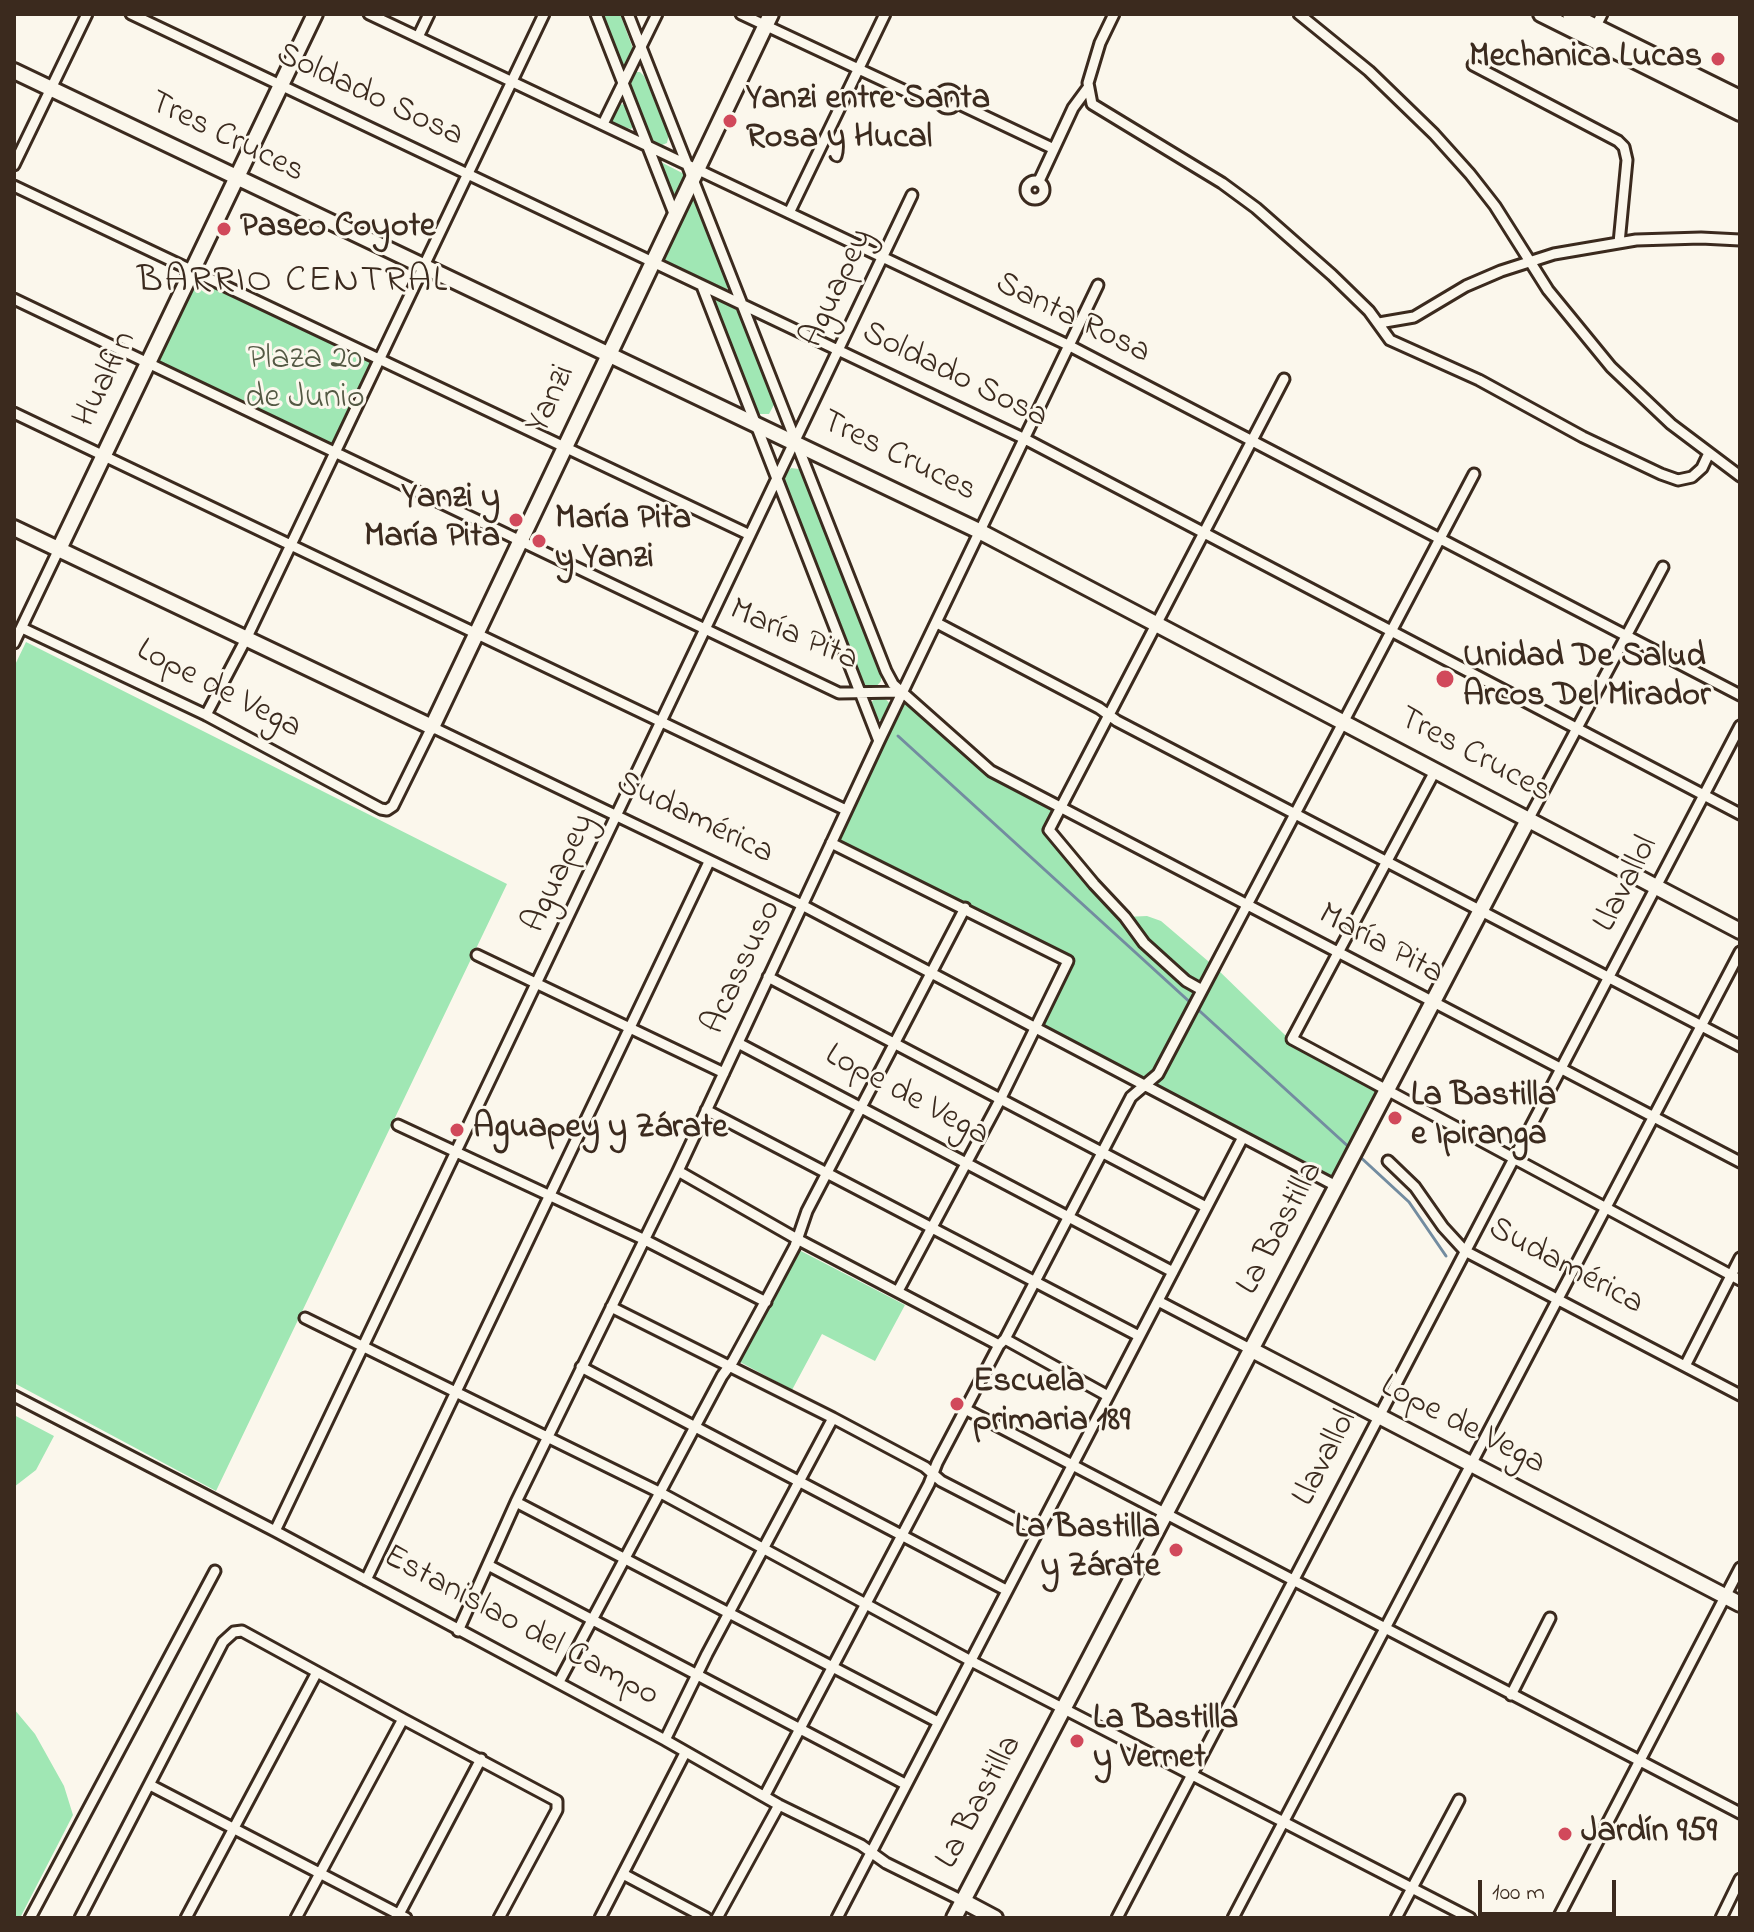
<!DOCTYPE html>
<meta charset="utf-8">
<style>
body{margin:0}
#map{position:relative;width:1754px;height:1932px;overflow:hidden;background:#fbf7ec;font-family:"Indie Flower",sans-serif}
canvas{display:block}
.frame{position:absolute;inset:0;border:16px solid #3b2a1e;pointer-events:none}
.scale{position:absolute;left:1478px;top:1880px;width:138px;height:36px;box-sizing:border-box;border:4px solid #3b2a1e;border-top:0;padding-left:10px;font-size:24px;line-height:28px;white-space:nowrap;color:#3b2a1e;-webkit-text-stroke:6px #fbf7ec;paint-order:stroke}
</style>
<div id="map">
<canvas width="1754" height="1932"></canvas>
<div class="frame"></div>
<div class="scale">100 m</div>
</div>
<script>
const c = document.querySelector('canvas').getContext('2d');
c.lineJoin = 'round';
function paint(path, color) {
  c.fillStyle = color;
  c.fill(path, 'evenodd');
}
function shape(rows) {
  const path = new Path2D();
  for (const r of rows) {
    if (r.length === 3) {
      path.moveTo(r[0] + r[2], r[1]);
      path.arc(r[0], r[1], r[2], 0, 2 * Math.PI);
      continue;
    }
    path.moveTo(r[0], r[1]);
    for (let i = 2; i < r.length; i += 2) path.lineTo(r[i], r[i + 1]);
  }
  return path;
}
function strokePath(path, color, width, dash) {
  c.strokeStyle = color;
  c.lineWidth = width;
  c.lineCap = dash ? 'butt' : 'round';
  c.setLineDash(dash || []);
  c.stroke(path);
}
function label(font, color, halo, rows, align = 'center') {
  c.font = font + ' "Indie Flower",sans-serif';
  c.lineWidth = 6;
  c.setLineDash([]);
  c.textBaseline = 'middle';
  c.strokeStyle = halo;
  c.fillStyle = color;
  for (const [text, x, y, turn = 0] of rows) {
    c.save();
    c.translate(x, y);
    c.rotate((+turn || 0) * Math.PI / 180);
    c.textAlign = isNaN(turn) ? turn : align;
    if (halo) c.strokeText(text, 0, 0);
    c.fillText(text, 0, 0);
    c.restore();
  }
}
paint(shape([
 [598,14,620,14,632,46,632,55,627,65,620,65],
 [634,72,640,72,644,76,669,134,667,143,662,145,650,142,629,87],
 [622,104,628,108,634,125,631,129,613,124,611,120,617,106],
 [657,160,688,176,674,203],
 [693,194,696,196,730,283,726,291,661,262,661,256],
 [194,270,380,359,335,453,148,364],
 [719,298,742,313,776,401,769,414,757,414,713,304],
 [791,468,799,469,806,476,881,672,881,681,875,688,869,689,863,682,785,486,785,475],
 [26,642,507,884,216,1491,14,1383,14,667],
 [904,692,983,766,1062,807,1049,830,1125,917,1147,916,1161,921,1215,967,1285,1035,1387,1092,1338,1187,1035,1028,1067,965,831,843],
 [880,709,11],
 [799,1250,905,1305,875,1361,822,1334,792,1390,740,1362],
 [14,1415,54,1436,36,1470,14,1487],
 [14,1709,35,1734,64,1786,73,1815,20,1918,14,1918]
]), '#a0e7b4');
strokePath(shape([
 [898,736,1351,1149],
 [1357,1154,1409,1202,1446,1256]
]), '#738ca0', 3);
const street = shape([
 [131,14,1025,439,1740,814],
 [369,14,1068,345,1740,695],
 [596,14,675,216],
 [628,14,886,671,893,684,991,771,1740,1162],
 [741,14,912,94],
 [1114,14,1100,43,1088,83,1092,104,1222,183,1256,208,1332,275,1369,311,1390,340,1479,380,1583,437,1661,474,1678,480,1692,477,1702,468,1709,453],
 [1299,14,1369,71,1434,134,1470,174,1495,206,1548,290,1611,367,1671,424,1740,476],
 [1596,26,1602,14],
 [418,37,429,14],
 [1473,65,1618,141,1624,147,1627,160,1619,243],
 [948,99,9],
 [957,103,1054,149],
 [603,124,657,14],
 [14,165,87,14],
 [1035,190,9],
 [1039,181,1073,108,1087,89],
 [14,186,750,535],
 [789,213,885,14],
 [702,286,879,741],
 [14,299,839,693,901,692],
 [1379,323,1414,317,1466,286,1501,271,1554,254,1636,240,1701,238,1740,240],
 [14,413,846,810],
 [937,623,1099,708,1117,721,1740,1046],
 [22,628,206,715,381,809,387,810,393,806,432,727,802,905,1338,1187],
 [14,643,59,549],
 [206,715,247,637,544,14],
 [1435,771,1292,1039,1740,1280],
 [1528,820,1663,567],
 [831,843,1068,961,1000,1100,898,1291],
 [477,955,724,1073],
 [768,977,1206,1207],
 [1202,990,1186,981,1144,943,1125,917,1094,884,1049,830,1284,379],
 [738,1043,1173,1272],
 [706,1110,1139,1336],
 [398,1125,643,1239,766,1302],
 [1388,1161,1415,1187,1443,1227,1465,1251,1740,1395],
 [678,1171,797,1239,999,1345],
 [1158,1301,1252,1350],
 [611,1307,833,1418,925,1467,941,1481,1038,1531],
 [305,1318,659,1492,971,1661,1470,1918],
 [1005,1339,1108,1396],
 [1685,1366,1740,1258],
 [581,1367,1006,1590],
 [14,1396,275,1531,665,1740,779,1805,861,1845,886,1863,963,1901],
 [965,1409,1740,1813],
 [516,1502,938,1722],
 [275,1531,912,195],
 [488,1565,905,1784],
 [366,1580,709,862],
 [458,1631,516,1502,678,1171,879,741,1098,285],
 [559,1682,722,1376,733,1361,770,1293,795,1246,807,1211,965,908],
 [1511,1695,1550,1618],
 [665,1740,707,1654,833,1418],
 [150,1785,406,1918],
 [765,1795,929,1484,937,1463,999,1345,1005,1339,1131,1097,1158,1074,1474,474],
 [623,1874,706,1918],
 [30,1918,215,1571],
 [80,1918,223,1642,234,1632,242,1631,403,1719],
 [186,1918,317,1672],
 [296,1918,403,1719,557,1801,557,1810,499,1918],
 [397,1918,481,1759],
 [600,1918,685,1753],
 [717,1918,779,1805],
 [837,1918,1242,1139],
 [1117,1918,1740,726],
 [1233,1918,1740,952],
 [1396,1918,1459,1800],
 [1558,1918,1740,1568],
 [1721,1918,1740,1879]
]);
const secondary = shape([
 [14,71,979,531,1740,931],
 [14,528,432,727,771,14],
 [59,549,315,14],
 [1252,1350,1740,1604],
 [963,1901,995,1918],
 [954,1918,1528,820]
]);
const primary = shape([
 [1541,14,1740,113],
 [1570,14,1740,98]
]);
strokePath(street, '#3b2a1e', 15);
strokePath(secondary, '#3b2a1e', 20);
strokePath(primary, '#3b2a1e', 20);
strokePath(street, '#fbf7ec', 9);
strokePath(secondary, '#fbf7ec', 14);
strokePath(primary, '#fbf7ec', 14);
for (const [x, y, r, color] of [
 [1718,59,8,"#d1495b"],
 [730,121,8,"#d1495b"],
 [224,229,8,"#d1495b"],
 [516,520,8,"#d1495b"],
 [539,541,8,"#d1495b"],
 [1445,679,10,"#d1495b"],
 [1395,1118,8,"#d1495b"],
 [457,1130,8,"#d1495b"],
 [957,1404,8,"#d1495b"],
 [1176,1550,8,"#d1495b"],
 [1077,1741,8,"#d1495b"],
 [1565,1834,8,"#d1495b"]
]) {
  const dot = new Path2D();
  dot.arc(x, y, r, 0, 2 * Math.PI);
  c.fillStyle = color;
  c.fill(dot);
  strokePath(dot, '#fbf7ec', 3);
}
label('bold 34px', '#3b2a1e', '#fbf7ec', [
 ["Mechanica Lucas",1702,59,"right"],
 ["Yanzi entre Santa",746,101],
 ["Rosa y Hucal",746,140],
 ["Paseo Coyote",240,229],
 ["Yanzi y",500,500,"right"],
 ["María Pita",500,539,"right"],
 ["María Pita",555,521],
 ["y Yanzi",555,560],
 ["Unidad De Salud",1463,659],
 ["Arcos Del Mirador",1463,698],
 ["La Bastilla",1411,1098],
 ["e Ipiranga",1411,1137],
 ["Aguapey y Zárate",473,1130],
 ["Escuela",973,1384],
 ["primaria 189",973,1423],
 ["La Bastilla",1160,1530,"right"],
 ["y Zárate",1160,1569,"right"],
 ["La Bastilla",1093,1721],
 ["y Vernet",1093,1760],
 ["Jardín 959",1581,1834]
], 'left');
label('34px', '#3b2a1e', '#fbf7ec', [
 ["Soldado Sosa",369,97,25],
 ["Tres Cruces",226,139,26],
 ["Aguapey",839,289,-65],
 ["Santa Rosa",1072,320,26],
 ["Soldado Sosa",954,377,26],
 ["Hualfin",107,380,-64],
 ["Yanzi",553,400,-65],
 ["Tres Cruces",898,458,26],
 ["María Pita",793,637,23],
 ["Lope de Vega",218,691,27],
 ["Tres Cruces",1474,757,28],
 ["Sudamérica",694,820,26],
 ["Aguapey",561,874,-65],
 ["Llavallol",1628,885,-63],
 ["María Pita",1380,946,28],
 ["Acassuso",744,968,-65],
 ["Lope de Vega",906,1097,28],
 ["La Bastilla",1282,1229,-62],
 ["Sudamérica",1565,1268,28],
 ["Lope de Vega",1462,1427,27],
 ["Llavallol",1327,1459,-63],
 ["Estanislao del Campo",520,1628,28],
 ["La Bastilla",981,1803,-62]
]);
label('34px', '#545944', '#fbf7ec', [
 ["Plaza 20",305,361],
 ["de Junio",305,400]
]);
c.letterSpacing = '2px';
label('38px', '#3b2a1e', '#fbf7ec', [
 ["BARRIO CENTRAL",293,284]
]);
c.letterSpacing = '0px';
</script>
